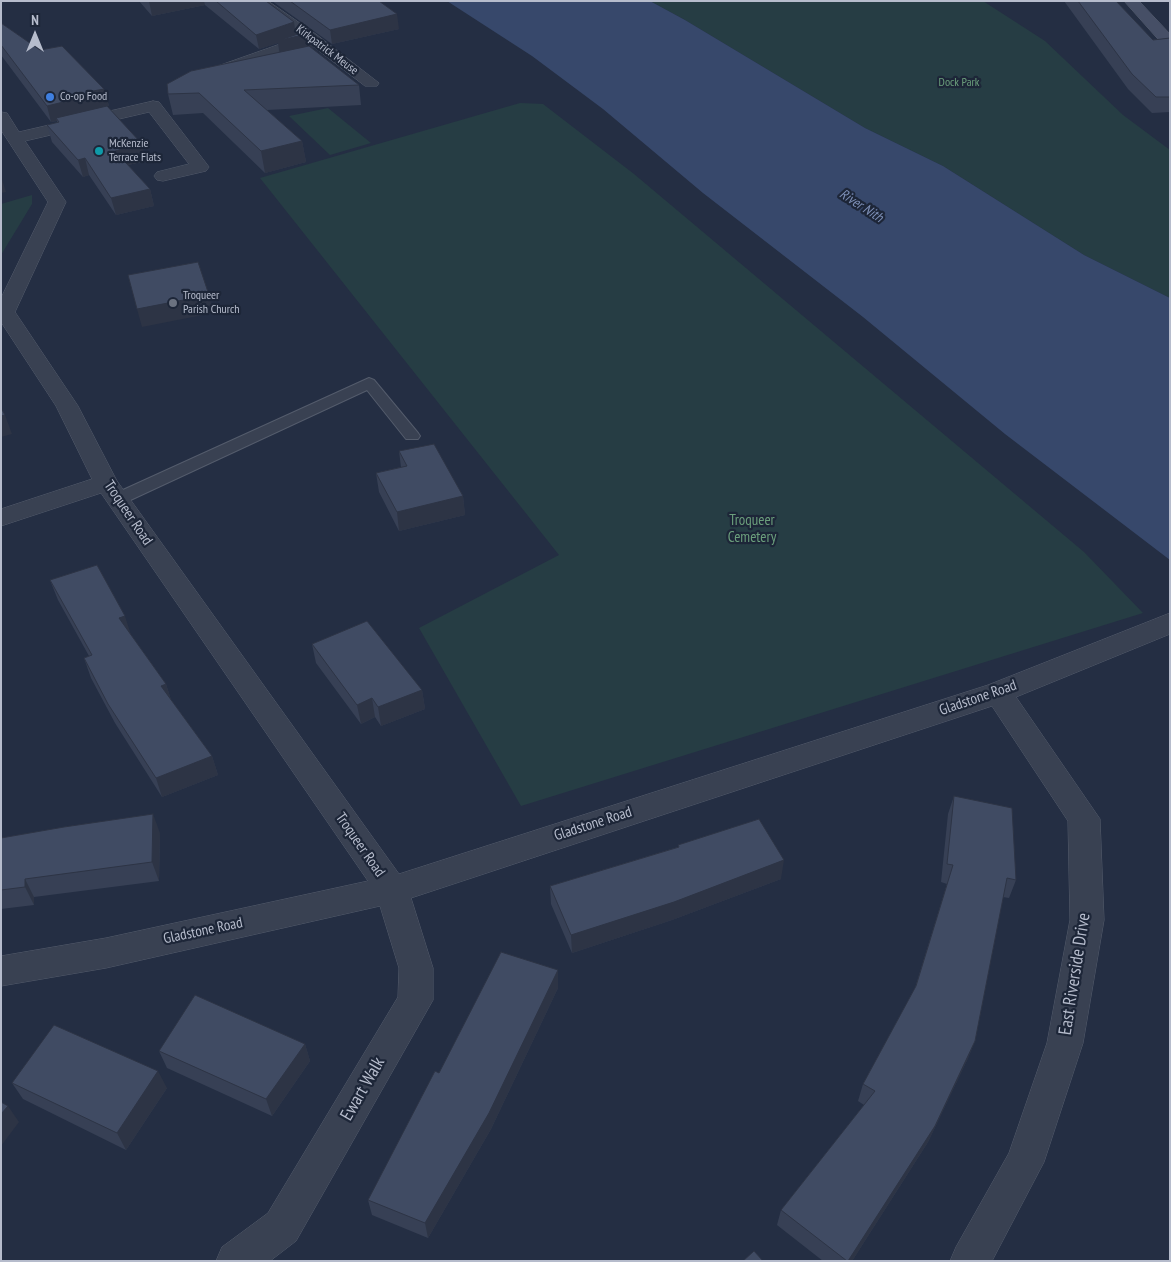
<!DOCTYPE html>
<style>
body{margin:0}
#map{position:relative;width:1171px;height:1262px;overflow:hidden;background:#242e43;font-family:"PT Sans Narrow",sans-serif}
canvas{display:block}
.frame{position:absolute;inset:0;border:2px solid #b6bccc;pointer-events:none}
.north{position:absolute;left:10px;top:10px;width:50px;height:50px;-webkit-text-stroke:4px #1d2638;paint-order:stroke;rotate:0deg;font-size:14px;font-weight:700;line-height:20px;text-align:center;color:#b6bccc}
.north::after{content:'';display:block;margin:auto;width:18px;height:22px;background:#b6bccc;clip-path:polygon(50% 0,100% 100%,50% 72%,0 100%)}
</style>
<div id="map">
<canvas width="1171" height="1262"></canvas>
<div class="frame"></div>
<div class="north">N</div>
</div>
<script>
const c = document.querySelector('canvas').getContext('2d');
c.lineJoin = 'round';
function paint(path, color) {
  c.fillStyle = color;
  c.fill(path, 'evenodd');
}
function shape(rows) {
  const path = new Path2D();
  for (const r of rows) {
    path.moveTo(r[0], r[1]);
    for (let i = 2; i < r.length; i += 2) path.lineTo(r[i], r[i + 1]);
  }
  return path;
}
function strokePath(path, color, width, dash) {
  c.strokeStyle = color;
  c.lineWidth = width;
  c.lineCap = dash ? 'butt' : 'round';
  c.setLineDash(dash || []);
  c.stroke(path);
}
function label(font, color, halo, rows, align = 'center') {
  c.font = font + ' "PT Sans Narrow",sans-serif';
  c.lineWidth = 4.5;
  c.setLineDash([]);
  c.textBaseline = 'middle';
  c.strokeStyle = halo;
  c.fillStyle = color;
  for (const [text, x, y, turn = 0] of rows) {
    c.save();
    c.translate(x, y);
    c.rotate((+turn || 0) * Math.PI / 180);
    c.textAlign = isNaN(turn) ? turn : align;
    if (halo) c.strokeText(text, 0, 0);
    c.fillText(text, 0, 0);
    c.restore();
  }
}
paint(shape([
 [650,1,983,1,1045,41,1123,115,1170,150,1170,298,1084,255,943,166,865,128,685,20],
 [520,103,543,104,634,174,1084,552,1143,613,521,806,419,628,559,555,260,178],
 [328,108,371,143,330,155,289,116],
 [32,195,32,204,1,255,1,204]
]), '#263d44');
paint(shape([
 [447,1,650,1,685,20,865,128,943,166,1084,255,1170,298,1170,560,1005,434,863,317,703,193,603,109,532,56]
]), '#37486b');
const service = shape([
 [369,378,374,380,418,433,420,436,418,439,406,439,367,390,124,503,118,504,112,503,110,499,112,495,369,378]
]);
const minor = shape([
 [251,1,268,1,317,35,379,83,377,86,365,86,310,44,227,73,215,73,213,70,215,67,300,37,251,1],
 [153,101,159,102,206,163,209,167,206,171,163,181,157,180,154,176,157,172,189,164,149,112,25,141,66,202,15,312,78,406,117,481,399,874,988,685,1170,613,1170,634,1016,697,1100,819,1104,920,1083,1043,1044,1162,992,1261,950,1261,956,1247,1009,1153,1047,1043,1070,920,1068,821,992,706,411,898,433,968,433,1000,296,1241,270,1261,216,1261,222,1247,268,1213,398,997,399,968,380,906,106,968,1,986,1,956,106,938,368,881,101,493,1,526,1,509,92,479,56,406,1,322,1,298,48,202,1,130,1,112,7,113,19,132,153,101]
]);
const secondary = shape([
 [1124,1,1139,1,1170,34,1170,49,1165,47,1124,1]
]);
strokePath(service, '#545c6c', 2);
strokePath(minor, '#545c6c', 1);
strokePath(secondary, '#545c6c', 1);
paint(service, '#394152');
paint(minor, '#394152');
paint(secondary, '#464f66');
paint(shape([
 [139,1,266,1,294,22,296,35,311,33,313,49,312,49,359,85,361,105,267,110,302,141,306,162,265,173,203,113,173,115,168,94,279,53,278,43,259,49,205,5,152,16],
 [272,1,379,1,399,29,332,44],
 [1064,1,1116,1,1153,40,1170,38,1170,112,1152,113,1128,89],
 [1,23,40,50,104,89,109,106,100,107,100,108,146,161,128,165,150,189,154,206,116,215,89,175,83,177,52,142,47,125,57,123,57,121,51,122,1,55],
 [399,451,463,496,465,515,399,531,379,492,376,473,401,467],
 [50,580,131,635,166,684,171,700,212,756,218,775,162,797,115,723,91,678,84,658,89,656,58,600],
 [312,644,422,690,425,709,381,726,375,717,361,724,316,663],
 [954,796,1016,880,1009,898,1003,897,975,1041,968,1058,928,1142,852,1261,823,1261,777,1225,781,1210,864,1105,858,1101,863,1084,915,988,947,884,941,882,948,814],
 [160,833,159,881,34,897,34,905,1,909,1,838],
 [678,845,781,879,672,920,572,953,551,904,550,886,678,847],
 [558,970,558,988,491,1129,428,1238,372,1215,368,1200],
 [305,1044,310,1061,272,1116,167,1068,159,1051],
 [12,1083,167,1088,126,1150,23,1099]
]), '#374055');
paint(shape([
 [149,1,204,1,205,5,152,16],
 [397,14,399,29,332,44,330,30],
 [294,22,296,36,311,33,313,49,280,56,278,43,259,49,256,35],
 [104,89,109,106,100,107,100,111,56,118,57,121,51,122,47,106,93,91],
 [302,141,306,162,265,173,261,151],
 [142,144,146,161,119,167,115,151],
 [85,158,89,175,83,177,78,160],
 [1,176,6,192,1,193],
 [150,189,154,206,116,215,111,198],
 [209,295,213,313,142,327,137,309],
 [5,415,12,434,1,437,1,416],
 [463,496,465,515,399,531,397,512],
 [125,616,131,635,119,618],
 [166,684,172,703,161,686],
 [422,690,425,709,381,726,378,707],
 [372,698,375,717,361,724,357,705],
 [212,756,218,775,162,797,156,778],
 [153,814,160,833,159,881,152,862],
 [784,860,781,879,672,920,572,953,571,935],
 [25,879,34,897,34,905,25,887],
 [558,970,558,988,491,1129,428,1238,425,1223],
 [975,1041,968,1058,928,1142,852,1261,848,1261],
 [305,1044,310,1061,272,1116,266,1099],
 [158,1071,167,1088,126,1150,117,1133],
 [8,1106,19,1122,1,1146,1,1114]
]), '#2d3445');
const building = shape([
 [216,1,266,1,294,22,256,35,216,1],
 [290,1,379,1,397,14,330,30,290,1],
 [1078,1,1116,1,1153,40,1170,38,1170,97,1156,97,1132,74,1078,1],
 [1,23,40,50,62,46,104,89,93,91,96,94,47,106,1,45,1,23],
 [307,31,311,33,277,41,307,31],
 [309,46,359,85,244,90,302,141,261,151,199,93,168,94,167,84,191,71,309,46],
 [107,106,142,144,115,151,150,189,111,198,85,158,78,160,47,125,59,122,56,118,107,106],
 [198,262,209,295,137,309,128,275,198,262],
 [1,408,5,415,1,416,1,408],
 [434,444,463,496,397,512,376,473,407,466,399,451,434,444],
 [97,565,125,616,119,618,166,684,161,686,212,756,156,778,108,704,84,658,92,655,50,580,97,565],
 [367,621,422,690,378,707,372,698,357,705,312,644,367,621],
 [954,796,1012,808,1016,880,1007,878,975,1041,935,1126,848,1261,847,1261,781,1210,875,1091,863,1084,916,986,953,865,947,864,954,796],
 [153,814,152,862,25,879,25,887,1,890,1,838,64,827,153,814],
 [759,819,784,860,674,902,571,935,550,886,679,847,678,845,759,819],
 [501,952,558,970,489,1113,425,1223,368,1200,435,1071,439,1073,501,952],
 [195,995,305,1044,266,1099,159,1051,195,995],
 [54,1025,158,1071,117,1133,12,1083,54,1025],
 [1,1102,8,1106,1,1114,1,1102],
 [754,1251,763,1261,743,1261,754,1251]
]);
paint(building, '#404b63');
strokePath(building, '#2d3445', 1);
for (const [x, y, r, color] of [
 [50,97,5,"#3f7fe0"],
 [99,151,5,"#0f9aa8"],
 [173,303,5,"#6b7280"]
]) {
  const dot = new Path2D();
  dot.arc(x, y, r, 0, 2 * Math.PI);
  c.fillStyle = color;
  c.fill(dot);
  strokePath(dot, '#1d2638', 2);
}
label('12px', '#b6bccc', '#1d2638', [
 ["Kirkpatrick Meuse",327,50,37]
]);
label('12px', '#6b9f7c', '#1d2638', [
 ["Dock Park",959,83]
]);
label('12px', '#b6bccc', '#1d2638', [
 ["Co-op Food",60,97],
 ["McKenzie",109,144],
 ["Terrace Flats",109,158],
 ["Troqueer",183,296],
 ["Parish Church",183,310]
], 'left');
label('italic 14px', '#7c8eb5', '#1d2638', [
 ["River Nith",861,206,33]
]);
label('15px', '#b6bccc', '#1d2638', [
 ["Troqueer Road",128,513,56],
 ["Gladstone Road",978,698,-19],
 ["Gladstone Road",593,824,-18],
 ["Troqueer Road",360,845,55],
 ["Gladstone Road",203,931,-12]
]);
label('15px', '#6b9f7c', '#1d2638', [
 ["Troqueer",752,521],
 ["Cemetery",752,538]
]);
label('18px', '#b6bccc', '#1d2638', [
 ["East Riverside Drive",1075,974,-81],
 ["Ewart Walk",363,1089,-60]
]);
</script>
